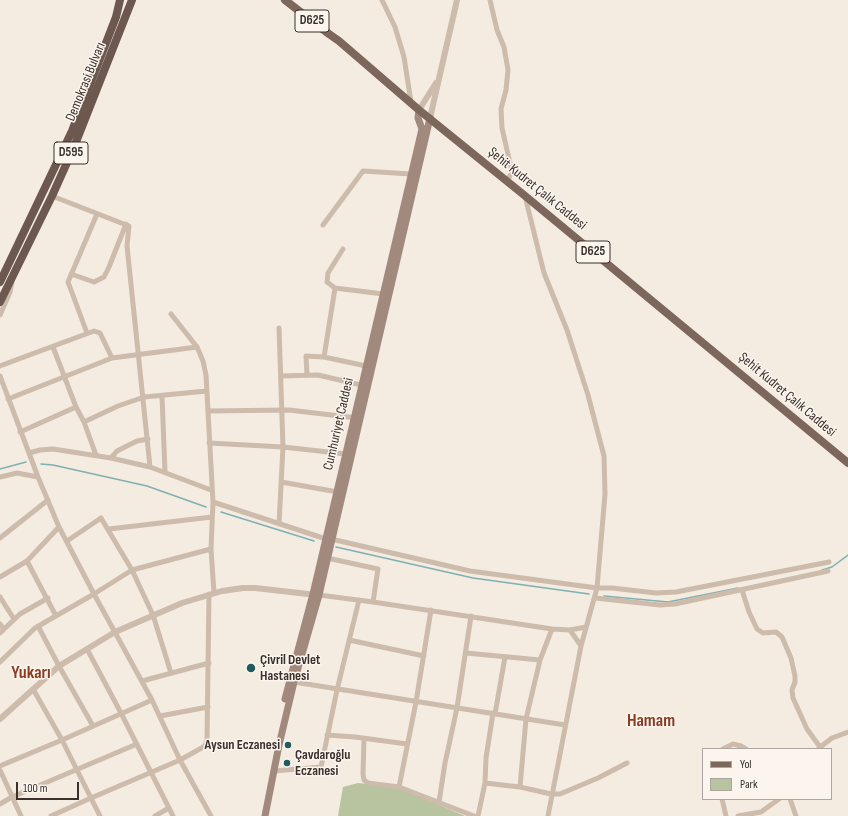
<!DOCTYPE html>
<meta charset="utf-8">
<style>
body{margin:0}
#map{position:relative;width:848px;height:816px;overflow:hidden;background:#f4ebe1;font-family:"Sofia Sans Condensed",sans-serif}
canvas{display:block}
.legend{position:absolute;left:702px;top:748px;width:130px;height:52px;box-sizing:border-box;background:#fbf5ee;border:1px solid #aea6a0;margin:0;padding:5px 7px;list-style:none;font-size:12px;color:#3b302b}
.legend li{display:flex;align-items:center;gap:8px;height:20px}
.legend b{width:20px;border:1px solid #aea6a0}
.scale{position:absolute;left:16px;top:782px;width:63px;height:18px;box-sizing:border-box;border:2px solid #3b302b;border-top:0;padding-left:5px;font-size:12px;line-height:14px;white-space:nowrap;color:#3b302b;-webkit-text-stroke:3px #fbf5ee;paint-order:stroke}
</style>
<div id="map">
<canvas width="848" height="816"></canvas>
<ul class="legend">
<li><b style="height:5px;background:#7d675c"></b>Yol</li>
<li><b style="height:11px;background:#b8c4a0"></b>Park</li>
</ul>
<div class="scale">100 m</div>
</div>
<script>
const c = document.querySelector('canvas').getContext('2d');
c.lineJoin = 'round';
function paint(path, color) {
  c.fillStyle = color;
  c.fill(path, 'evenodd');
}
function shape(rows) {
  const path = new Path2D();
  for (const r of rows) {
    path.moveTo(r[0], r[1]);
    for (let i = 2; i < r.length; i += 2) path.lineTo(r[i], r[i + 1]);
  }
  return path;
}
function strokePath(path, color, width, dash) {
  c.strokeStyle = color;
  c.lineWidth = width;
  c.lineCap = dash ? 'butt' : 'round';
  c.setLineDash(dash || []);
  c.stroke(path);
}
function label(font, color, halo, rows, align = 'center') {
  c.font = font + ' "Sofia Sans Condensed",sans-serif';
  c.lineWidth = 3;
  c.setLineDash([]);
  c.textBaseline = 'middle';
  c.strokeStyle = halo;
  c.fillStyle = color;
  for (const [text, x, y, turn = 0] of rows) {
    c.save();
    c.translate(x, y);
    c.rotate((+turn || 0) * Math.PI / 180);
    c.textAlign = isNaN(turn) ? turn : align;
    if (halo) c.strokeText(text, 0, 0);
    c.fillText(text, 0, 0);
    c.restore();
  }
}
paint(shape([
 [358,783,398,787,465,816,338,816,343,787]
]), '#b8c4a0');
strokePath(shape([
 [41,464,53,465,147,486,206,507],
 [0,469,26,462],
 [221,512,314,541],
 [336,547,473,578,589,594],
 [822,570,832,567,848,555],
 [604,596,668,602,738,588]
]), '#7fb0b2', 1.5);
strokePath(shape([
 [382,0,395,27,404,57,411,102],
 [490,0,497,30,504,47,508,70,506,90,501,109,502,128,512,172,507,181],
 [52,196,129,226,127,246,150,467],
 [525,196,544,273,567,330,588,395,604,456,605,494,597,588,612,588,656,593,676,592,829,562],
 [323,225,363,171,411,174],
 [343,249,328,273,327,282,335,288,383,294],
 [71,274,94,282,104,277,109,267,126,224],
 [171,314,197,347],
 [0,315,10,292,12,282],
 [87,333,68,282,97,214],
 [53,347,76,407,84,422,96,455],
 [324,357,335,288],
 [0,366,94,331,100,333,112,358],
 [307,375,306,356,324,357,366,366],
 [0,376,38,477,59,527,94,594,152,700,180,760,211,816],
 [281,376,318,375,361,385],
 [162,396,165,472],
 [8,399,112,358,197,347,203,361,206,375,213,502,211,549,214,593],
 [208,411,289,410,357,418],
 [84,422,118,406,144,397,207,391],
 [20,432,76,407],
 [209,443,283,447,346,454],
 [29,453,40,450,53,449,111,458,150,467,211,490],
 [111,458,117,451,137,441,148,439],
 [0,477,17,473,38,477],
 [281,482,338,492],
 [213,502,326,539],
 [279,524,283,447,279,328],
 [109,529,212,517],
 [0,538,48,500],
 [331,539,470,571,597,588,581,646,548,816],
 [67,541,101,518,132,570,153,615,171,673],
 [327,558,378,569,373,602],
 [27,561,56,616],
 [0,577,27,561,59,527],
 [742,590,749,612,757,629,763,633,776,632,782,637,791,658,795,676,795,682,792,690,793,698,807,729,820,747],
 [319,595,373,602,552,629,570,630,586,627],
 [0,597,14,619],
 [595,598,660,605,675,604,828,571],
 [0,624,4,629],
 [38,626,59,666,93,726],
 [570,630,581,646],
 [0,633,20,614,48,598],
 [349,640,424,656],
 [87,649,121,713,173,816],
 [466,653,540,660],
 [0,662,35,628,94,594,132,570,211,549],
 [142,681,209,663],
 [294,682,565,725],
 [33,689,62,740,100,816],
 [495,714,505,657],
 [160,716,208,707],
 [327,735,355,737,407,744],
 [364,739,363,774,364,780,368,783,399,787,474,816],
 [819,748,832,738,848,732],
 [723,749,733,744,741,746,746,749],
 [0,766,62,740,152,700],
 [0,770,21,816],
 [274,771,321,767,337,690,359,600],
 [485,783,520,787,551,794,560,794,598,778,627,763],
 [399,787,416,702,431,610],
 [520,787,526,719,540,660,552,629],
 [722,799,726,816],
 [790,799,796,816],
 [439,802,445,763,457,708,471,616],
 [0,804,12,797,137,744],
 [51,816,91,798,180,760,205,746,207,741,209,594],
 [155,816,169,808],
 [478,816,485,783,486,758,493,713],
 [738,816,761,812,779,799]
]), '#cdbbac', 5);
strokePath(shape([
 [419,110,436,83],
 [430,118,457,0],
 [0,719,59,666,115,632,182,603,222,591,243,588,255,588,317,595]
]), '#cdbbac', 6);
strokePath(shape([
 [285,699,313,594,422,129,418,118,419,110],
 [265,816,279,745,294,682,319,595,430,118]
]), '#a18a7d', 7);
strokePath(shape([
 [285,0,329,34,339,41,419,110,524,195,848,463]
]), '#7d675c', 8);
strokePath(shape([
 [0,282,72,131,116,17,120,0],
 [0,302,52,196,74,147,132,0]
]), '#6c584f', 8);
for (const [x, y, r, color] of [
 [251,668,5,"#1f5a5e"],
 [288,745,4,"#1f5a5e"],
 [287,763,4,"#1f5a5e"]
]) {
  const dot = new Path2D();
  dot.arc(x, y, r, 0, 2 * Math.PI);
  c.fillStyle = color;
  c.fill(dot);
  strokePath(dot, '#fbf5ee', 1.5);
}
for (const [x, y, w] of [
 [312,21,34],
 [71,153,34],
 [593,252,34]
]) {
  const box = new Path2D();
  box.roundRect(x - w / 2, y - 11, w, 22, 3);
  c.fillStyle = '#fbf5ee';
  c.fill(box);
  strokePath(box, '#3b302b', 1);
}
label('bold 13px', '#3b302b', null, [
 ["D625",312,21],
 ["D595",71,153],
 ["D625",593,252]
]);
label('14px', '#3b302b', '#fbf5ee', [
 ["Demokrasi Bulvarı",86,82,-68],
 ["Şehit Kudret Çalık Caddesi",537,189,39],
 ["Şehit Kudret Çalık Caddesi",787,395,40],
 ["Cumhuriyet Caddesi",339,424,-77]
]);
label('bold 14px', '#3b302b', '#fbf5ee', [
 ["Çivril Devlet",260,660],
 ["Hastanesi",260,676],
 ["Aysun Eczanesi",280,745,"right"],
 ["Çavdaroğlu",295,755],
 ["Eczanesi",295,771]
], 'left');
label('bold 18px', '#8c3b22', '#fbf5ee', [
 ["Yukarı",31,673],
 ["Hamam",651,721]
]);
</script>
